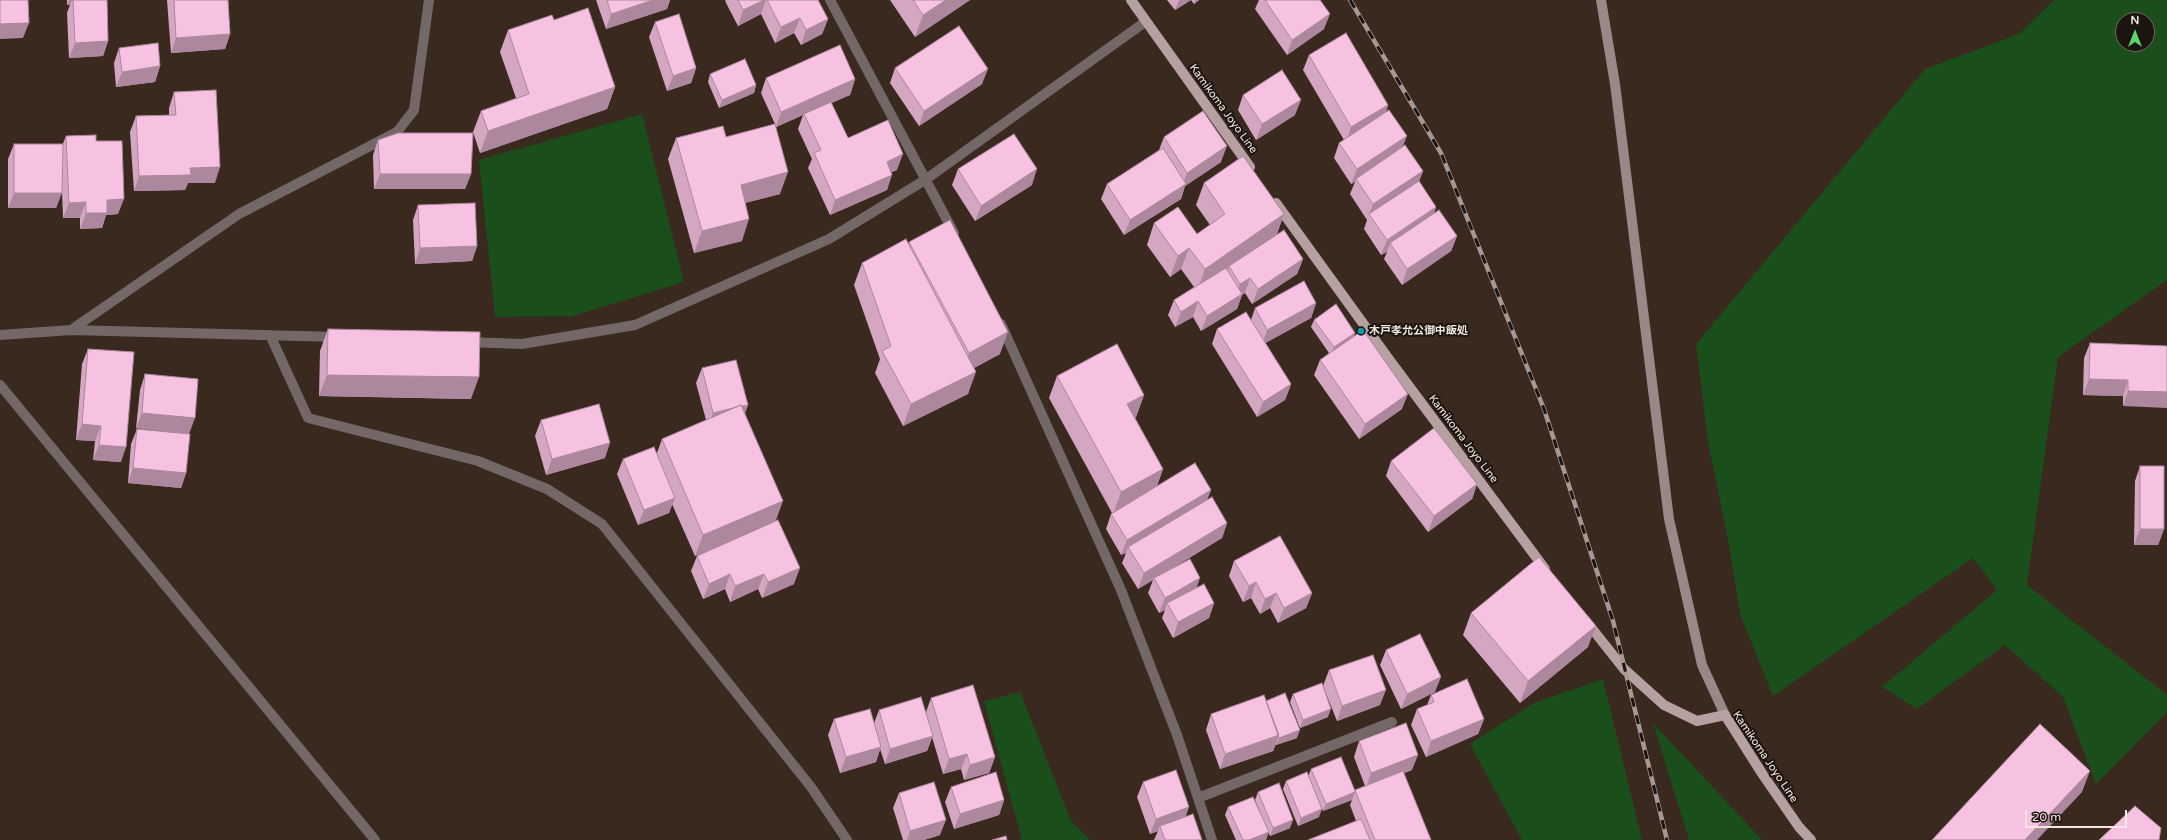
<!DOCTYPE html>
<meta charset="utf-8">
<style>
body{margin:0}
#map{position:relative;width:2167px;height:840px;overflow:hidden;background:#3a291f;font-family:"Varela Round",sans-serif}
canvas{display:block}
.north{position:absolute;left:2115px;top:12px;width:40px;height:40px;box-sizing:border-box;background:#1c140f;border:1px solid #726863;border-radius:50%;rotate:0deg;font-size:11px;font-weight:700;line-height:16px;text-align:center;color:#f3e7e1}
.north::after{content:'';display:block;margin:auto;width:14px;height:18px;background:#5bd56e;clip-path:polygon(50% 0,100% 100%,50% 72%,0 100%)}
.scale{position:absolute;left:2025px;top:810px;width:102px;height:18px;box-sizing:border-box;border:2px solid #f3e7e1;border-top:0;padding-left:5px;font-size:12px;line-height:14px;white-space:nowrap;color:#f3e7e1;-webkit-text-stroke:3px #1c140f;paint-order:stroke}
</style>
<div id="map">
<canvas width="2167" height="840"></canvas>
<div class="north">N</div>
<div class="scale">20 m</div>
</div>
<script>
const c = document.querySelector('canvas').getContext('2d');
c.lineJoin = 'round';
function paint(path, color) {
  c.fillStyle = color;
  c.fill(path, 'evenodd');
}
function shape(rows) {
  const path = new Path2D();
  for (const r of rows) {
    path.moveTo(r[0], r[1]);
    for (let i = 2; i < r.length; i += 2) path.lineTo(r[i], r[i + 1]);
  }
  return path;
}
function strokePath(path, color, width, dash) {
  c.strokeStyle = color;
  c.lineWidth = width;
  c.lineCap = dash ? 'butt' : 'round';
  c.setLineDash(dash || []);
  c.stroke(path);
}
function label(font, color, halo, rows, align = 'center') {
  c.font = font + ' "Varela Round","Noto Sans JP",sans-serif';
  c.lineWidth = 4;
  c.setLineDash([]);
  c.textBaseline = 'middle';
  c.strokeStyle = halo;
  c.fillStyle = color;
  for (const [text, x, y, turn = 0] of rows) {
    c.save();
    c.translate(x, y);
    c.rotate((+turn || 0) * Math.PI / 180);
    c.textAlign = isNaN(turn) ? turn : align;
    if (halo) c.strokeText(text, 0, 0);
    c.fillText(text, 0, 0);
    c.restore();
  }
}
paint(shape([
 [2054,0,2167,0,2167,280,2058,357,2027,585,2167,695,2167,712,2096,784,2063,697,2005,645,1917,709,1882,687,1997,590,1973,558,1773,696,1740,614,1729,545,1708,442,1696,344,1925,69,2019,34],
 [2123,20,2147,20,2147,44,2123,44],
 [642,114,684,282,573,316,495,317,479,160],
 [1603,679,1642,840,1522,840,1470,744,1534,703],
 [1020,692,1071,821,1090,840,1022,840,984,701],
 [1653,723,1762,840,1689,840]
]), '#1a4e1b');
strokePath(shape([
 [830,0,954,233],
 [1001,324,1121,590,1177,735,1212,840],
 [71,330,239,214,397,132,414,110,429,0],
 [0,335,71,330,338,337],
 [270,335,308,418,478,461,547,489,602,524,811,787,847,840],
 [468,342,522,344,635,325,829,239,925,180,1145,22],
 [0,385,375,840],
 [1198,798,1392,722]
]), '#736768', 10);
strokePath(shape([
 [1601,0,1615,84,1669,519,1702,665,1725,715]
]), '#988', 10);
strokePath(shape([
 [1131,0,1250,167],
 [1276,203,1388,358,1545,569],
 [1586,621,1624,669,1664,705,1697,721,1725,715,1763,775,1799,827,1811,840]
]), '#b7a0a2', 10);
const rail = shape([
 [1350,0,1441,153,1544,409,1613,621,1667,840]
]);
strokePath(rail, '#a79991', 4.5);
strokePath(rail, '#1c140f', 3, [9]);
paint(shape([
 [67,0,107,0,108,41,103,56,69,58,67,13,70,5,67,5],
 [167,0,228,0,230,34,225,49,171,53],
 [596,0,670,0,667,9,606,29],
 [726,0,818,0,828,19,822,34,801,45,794,33,775,43,761,14,738,26,725,1],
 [890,0,970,0,915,37],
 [1167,0,1199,0,1194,4,1191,0,1175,10],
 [1259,0,1320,0,1324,29,1287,55,1255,9],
 [554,20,615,87,607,109,480,153,473,132,481,111,516,98,500,52,508,30],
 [655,22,696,68,691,83,667,91,649,37],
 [119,48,160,66,155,82,116,87,114,63],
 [1309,55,1388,105,1386,112,1402,147,1423,171,1419,181,1436,207,1434,214,1457,236,1451,251,1402,285,1384,259,1387,252,1381,255,1364,229,1367,220,1350,194,1355,182,1351,184,1334,158,1339,143,1344,140,1303,70],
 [895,68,982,84,919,126,890,83],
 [710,74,756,85,754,93,719,108,708,82],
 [766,78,855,79,850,95,831,103,848,138,897,170,891,172,887,190,830,215,808,168,812,159,798,129,803,115,776,127,780,194,745,203,742,241,694,253,668,159,676,138,726,137,775,124,761,93],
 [174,92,215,183,188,183,185,190,134,191,130,132,136,116,169,115,169,108],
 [1243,95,1295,115,1256,140,1238,110],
 [66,136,96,141,118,214,106,215,102,228,80,229,80,218,63,218,62,191,56,208,8,208,8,159,14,144,62,146],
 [1164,137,1221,162,1185,186,1181,199,1124,235,1101,199,1107,184,1159,150],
 [378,140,471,174,465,189,374,189,373,155],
 [958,169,1032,185,975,221,952,185],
 [1204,183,1284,214,1277,234,1303,259,1297,274,1252,304,1245,293,1242,295,1237,309,1201,331,1193,317,1175,327,1168,315,1174,300,1194,287,1181,269,1170,277,1147,245,1154,223,1197,234,1210,225,1196,205],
 [418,205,477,246,472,261,415,264,413,220],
 [909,242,1000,354,974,368,968,394,903,426,875,373,880,359,854,285,862,263,908,245],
 [1316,303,1311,318,1265,343,1291,384,1285,400,1257,417,1212,344,1217,329,1251,320,1255,308],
 [1314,320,1354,335,1402,409,1359,439,1314,375,1320,360,1329,353,1311,327],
 [328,329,471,399,319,396,320,351],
 [2090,343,2167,346,2123,406,2123,396,2083,395,2084,358],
 [88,349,121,462,93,460,95,441,76,440,82,364],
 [702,368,748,405,745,413,775,522,794,584,762,598,758,589,730,602,725,589,703,599,691,571,697,556,709,551,695,556,672,504,669,513,638,525,617,474,623,459,657,453,662,439,706,420,696,383],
 [145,374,189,434,136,428,140,390],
 [1057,376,1144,395,1136,417,1135,418,1163,469,1157,486,1211,490,1207,500,1227,523,1222,538,1174,567,1214,603,1209,618,1173,638,1162,618,1165,610,1159,613,1148,593,1153,580,1138,589,1122,563,1126,553,1121,555,1106,529,1111,514,1112,513,1049,398],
 [541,420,605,458,546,475,535,436],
 [137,429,186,473,181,488,128,483,131,444],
 [1391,461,1477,484,1472,499,1428,532,1386,476],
 [2140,466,2164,529,2158,545,2134,545,2135,481],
 [1234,561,1312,593,1306,608,1278,623,1270,608,1260,614,1251,598,1243,602,1229,576],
 [1471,613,1588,647,1520,703,1463,635],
 [1386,650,1435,692,1401,709,1380,665],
 [1329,670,1380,705,1337,721,1323,686],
 [1293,694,1328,717,1300,728,1290,702],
 [1431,695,1484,719,1478,734,1426,757,1411,725,1417,709,1427,705],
 [931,698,995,757,989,773,964,780,961,769,943,774,932,737,927,751,885,764,880,749,876,762,840,773,828,735,834,719,874,723,879,710,926,712],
 [1266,701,1297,738,1276,745,1276,744,1273,751,1220,769,1206,730,1211,714],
 [1359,741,1412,770,1404,773,1431,840,1308,840,1356,821,1350,805,1352,800,1323,811,1310,780,1319,817,1298,826,1283,789,1286,781,1308,777,1311,769,1355,791,1365,786,1354,757],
 [1143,782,1186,817,1202,840,1154,840,1158,831,1150,834,1137,797],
 [951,787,1004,800,999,815,954,829,945,802],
 [1258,792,1290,828,1270,836,1268,832,1266,840,1236,840,1225,815,1228,807,1261,815,1255,800],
 [899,793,940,835,924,840,903,840,893,808]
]), '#d4a6c2');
paint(shape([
 [69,0,72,0,70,5,67,5],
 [653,0,670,0,667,9,606,29,611,14],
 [764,0,766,0,761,14,738,26,743,10],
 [946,0,970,0,915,37,923,15],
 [1179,0,1191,0,1175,10],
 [1195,0,1199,0,1194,4],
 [1330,14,1324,29,1287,55,1292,40],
 [800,18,794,33,775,43,781,27],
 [828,19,822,34,801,45,806,30],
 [29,23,23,38,0,39,0,24],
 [230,34,225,49,171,53,176,38],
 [108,41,103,56,69,58,75,43],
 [160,66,155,82,116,87,122,72],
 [696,68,691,83,667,91,673,76],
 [988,69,982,84,919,126,924,111],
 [855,79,850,95,804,115,804,114,803,115,776,127,781,112],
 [756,85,754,93,719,108,722,100],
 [615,87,607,109,480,153,488,131],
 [1301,100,1295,115,1256,140,1262,124],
 [1388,105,1383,120,1346,142,1351,127],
 [1407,136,1401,151,1356,179,1355,182,1351,184,1357,169],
 [1227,146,1221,162,1185,186,1181,199,1124,235,1130,220,1182,186,1187,173],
 [903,154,897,170,881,177,887,162],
 [220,167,215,183,188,183,185,190,134,191,139,176,190,168],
 [1037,169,1032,185,975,221,981,206],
 [1423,171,1417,186,1369,214,1373,204],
 [788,172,780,194,733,206,741,185],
 [380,174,471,174,465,189,374,189],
 [892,175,887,190,830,215,835,200],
 [14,193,62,193,56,208,8,208],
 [124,199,118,214,106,215,102,228,80,229,86,213,107,200],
 [86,202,80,218,63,218,69,203],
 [1436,207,1431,222,1390,243,1387,252,1381,255,1387,240],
 [1284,214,1276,236,1229,266,1228,269,1197,291,1205,269],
 [749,219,742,241,694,253,702,231],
 [1457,236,1451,251,1402,285,1407,269],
 [477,246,472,261,415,264,420,248],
 [1189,248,1181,269,1170,277,1178,256],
 [1303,259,1297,274,1252,304,1258,289],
 [1250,278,1245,293,1242,295,1237,309,1201,331,1207,316,1235,298,1240,284],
 [1198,301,1193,317,1175,327,1181,312],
 [1316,303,1311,318,1262,345,1267,330],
 [1008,332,1000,354,961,375,969,353],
 [1355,333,1353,340,1331,355,1334,347],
 [976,372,968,394,903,426,911,404],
 [327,375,479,377,471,399,319,396],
 [2089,379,2128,380,2123,396,2083,395],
 [1291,384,1285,400,1257,417,1263,402],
 [2128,391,2167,392,2167,408,2123,406],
 [1408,394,1402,409,1359,439,1365,424],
 [1144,395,1136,417,1119,426,1127,404],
 [748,405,742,421,708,428,713,413],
 [142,413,195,418,189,434,136,428],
 [82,424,101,426,95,441,76,440],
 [610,443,605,458,546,475,552,459],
 [99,445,126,447,121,462,93,460],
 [133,468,186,473,181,488,128,483],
 [1163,469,1155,491,1113,514,1121,492],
 [1477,484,1472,499,1428,532,1434,516],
 [1211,490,1205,505,1128,547,1126,553,1121,555,1127,540],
 [675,498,669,513,638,525,644,510],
 [783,501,775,523,695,556,703,535],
 [1227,523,1222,538,1155,579,1154,578,1153,580,1138,589,1144,573],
 [2140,529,2164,529,2158,545,2134,545],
 [800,568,794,584,762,598,768,582],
 [730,574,725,589,703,599,709,584],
 [764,574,758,589,730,602,735,586],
 [1200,578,1195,593,1167,603,1165,610,1159,613,1165,598],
 [1256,582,1251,598,1243,602,1249,586],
 [1276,593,1270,608,1260,614,1265,599],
 [1312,593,1306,608,1278,623,1284,608],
 [1214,603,1209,618,1173,638,1178,622],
 [1596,626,1588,647,1520,703,1528,681],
 [1441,677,1435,692,1401,709,1407,694],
 [1386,690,1380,705,1337,721,1342,706],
 [1331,709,1328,717,1300,728,1303,720],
 [1484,719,1478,734,1426,757,1431,741],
 [1300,730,1297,738,1276,745,1279,738],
 [1279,735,1273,751,1220,769,1225,754],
 [933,736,927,751,885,764,890,749],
 [881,747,876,762,840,773,846,757],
 [967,754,961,769,943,774,949,759],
 [1418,755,1412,770,1366,788,1371,773],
 [995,757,989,773,964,780,970,765],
 [2090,771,2082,792,2037,840,2025,840],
 [1355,792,1352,800,1323,811,1326,804],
 [1004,800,999,815,954,829,960,814],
 [1189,807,1184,822,1160,826,1158,831,1150,834,1156,819],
 [1322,809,1319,817,1298,826,1301,818],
 [946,820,940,835,924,840,907,840,910,831],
 [1293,820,1290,828,1270,836,1273,828],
 [1269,832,1266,840,1249,840]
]), '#ad879e');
const building = shape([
 [0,0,28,0,29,23,0,24,0,0],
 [73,0,107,0,108,41,75,43,73,0],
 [174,0,228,0,230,34,176,38,174,0],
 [607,0,653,0,611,14,607,0],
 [738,0,764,0,743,10,738,0],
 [767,0,818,0,828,19,806,30,800,18,781,27,767,0],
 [913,0,946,0,923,15,913,0],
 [1265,0,1320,0,1330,14,1292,40,1265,0],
 [588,8,615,87,488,131,481,111,529,94,508,30,552,15,554,20,588,8],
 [679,14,696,68,673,76,655,22,679,14],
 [959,26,988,69,924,111,895,68,959,26],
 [1346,33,1388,105,1351,127,1309,55,1346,33],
 [158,43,160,66,122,72,119,48,158,43],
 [840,45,855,79,781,112,766,78,840,45],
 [745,59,756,85,722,100,710,74,745,59],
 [1282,70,1301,100,1262,124,1243,95,1282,70],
 [216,90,220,167,190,168,191,175,139,176,136,116,176,115,174,92,216,90],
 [831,102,848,138,888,120,903,154,887,162,892,175,835,200,814,153,821,150,804,114,831,102],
 [1389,110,1407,136,1357,169,1339,143,1389,110],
 [1203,111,1227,146,1187,173,1164,137,1203,111],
 [775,124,788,172,741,185,749,219,702,231,676,138,723,126,726,137,775,124],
 [398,133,473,133,471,174,380,174,378,140,398,133],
 [1014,134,1037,169,981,206,958,169,1014,134],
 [96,135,96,141,122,141,124,199,107,200,107,213,86,213,86,202,69,203,66,136,96,135],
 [14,144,63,144,62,193,14,193,14,144],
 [1405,145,1423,171,1373,204,1356,179,1405,145],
 [1163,148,1186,184,1130,220,1107,184,1163,148],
 [1243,156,1284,214,1205,269,1189,248,1178,256,1154,223,1178,207,1197,234,1225,214,1204,183,1243,156],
 [1419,181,1436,207,1387,240,1369,214,1419,181],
 [475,203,477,246,420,248,418,205,475,203],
 [1439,210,1457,236,1407,269,1390,243,1439,210],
 [950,220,1008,332,969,353,909,242,950,220],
 [1284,230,1303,259,1258,289,1250,278,1240,284,1229,266,1284,230],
 [906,239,976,372,911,404,882,351,891,346,862,263,906,239],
 [1226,268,1242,294,1207,316,1198,301,1181,312,1174,300,1226,268],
 [1304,281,1316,303,1267,330,1255,308,1304,281],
 [1336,304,1355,333,1334,347,1314,320,1336,304],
 [1246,312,1291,384,1263,402,1217,329,1246,312],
 [328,329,480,332,479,377,327,375,328,329],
 [1363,330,1408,394,1365,424,1320,360,1363,330],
 [2090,343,2167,346,2167,392,2128,391,2128,380,2089,379,2090,343],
 [1117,344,1144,395,1127,404,1163,469,1121,492,1057,376,1117,344],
 [88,349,134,352,126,447,99,445,101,426,82,424,88,349],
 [736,360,748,405,742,406,741,405,733,408,713,413,702,368,736,360],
 [145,374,198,379,195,418,142,413,145,374],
 [599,404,610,443,552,459,541,420,599,404],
 [741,405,783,501,703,535,662,439,741,405],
 [1434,428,1477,484,1434,516,1391,461,1434,428],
 [137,429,190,434,186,473,133,468,137,429],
 [654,447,675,498,644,510,623,459,654,447],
 [1195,463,1211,490,1127,540,1111,514,1195,463],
 [2140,466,2164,466,2164,529,2140,529,2140,466],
 [1212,497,1227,523,1144,573,1128,547,1212,497],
 [778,520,800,568,768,582,764,574,735,586,730,574,709,584,697,556,778,520],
 [1280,536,1312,593,1284,608,1276,593,1265,599,1256,582,1249,586,1234,561,1280,536],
 [1539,557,1596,626,1528,681,1471,613,1539,557],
 [1190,559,1200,578,1165,598,1154,578,1190,559],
 [1204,584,1214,603,1178,622,1167,603,1204,584],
 [1420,634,1441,677,1407,694,1386,650,1420,634],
 [1373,655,1386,690,1342,706,1329,670,1373,655],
 [1467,679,1484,719,1431,741,1417,709,1434,702,1431,695,1467,679],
 [1322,683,1331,709,1303,720,1293,694,1322,683],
 [973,685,995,757,970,765,967,754,949,759,931,698,973,685],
 [1285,693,1300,730,1279,738,1266,701,1285,693],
 [1264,695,1279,735,1225,754,1211,714,1264,695],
 [921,697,933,736,890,749,879,710,921,697],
 [870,709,881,747,846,757,834,719,870,709],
 [1406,723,1418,755,1371,773,1359,741,1406,723],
 [2040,724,2090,771,2025,840,1932,840,2040,724],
 [1341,757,1355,791,1355,792,1326,804,1311,769,1341,757],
 [1176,770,1189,807,1156,819,1143,782,1176,770],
 [1403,771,1431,840,1375,840,1355,790,1403,771],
 [996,772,1004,800,960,814,951,787,996,772],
 [1307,772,1322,809,1301,818,1286,781,1307,772],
 [934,782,946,820,910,831,899,793,934,782],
 [1279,783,1293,820,1273,828,1258,792,1279,783],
 [1253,797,1269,832,1249,840,1243,840,1228,807,1253,797],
 [2135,806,2161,828,2159,840,2099,840,2135,806],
 [1193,814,1202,840,1165,840,1160,826,1193,814],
 [1361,819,1370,840,1308,840,1361,819],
 [1006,836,1007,840,992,840,1006,836]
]);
paint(building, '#f7c1e2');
strokePath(building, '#ad879e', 1);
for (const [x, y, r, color] of [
 [1361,331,4,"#0f9aa8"]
]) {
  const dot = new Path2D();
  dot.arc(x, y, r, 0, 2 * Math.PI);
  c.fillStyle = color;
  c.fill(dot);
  strokePath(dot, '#1c140f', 1.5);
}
label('11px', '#f3e7e1', '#1c140f', [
 ["Kamikoma Joyo Line",1223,109,54],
 ["Kamikoma Joyo Line",1463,439,53],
 ["Kamikoma Joyo Line",1765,757,56]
]);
label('bold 11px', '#f3e7e1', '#1c140f', [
 ["木戸孝允公御中飯処",1369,331]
], 'left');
</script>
